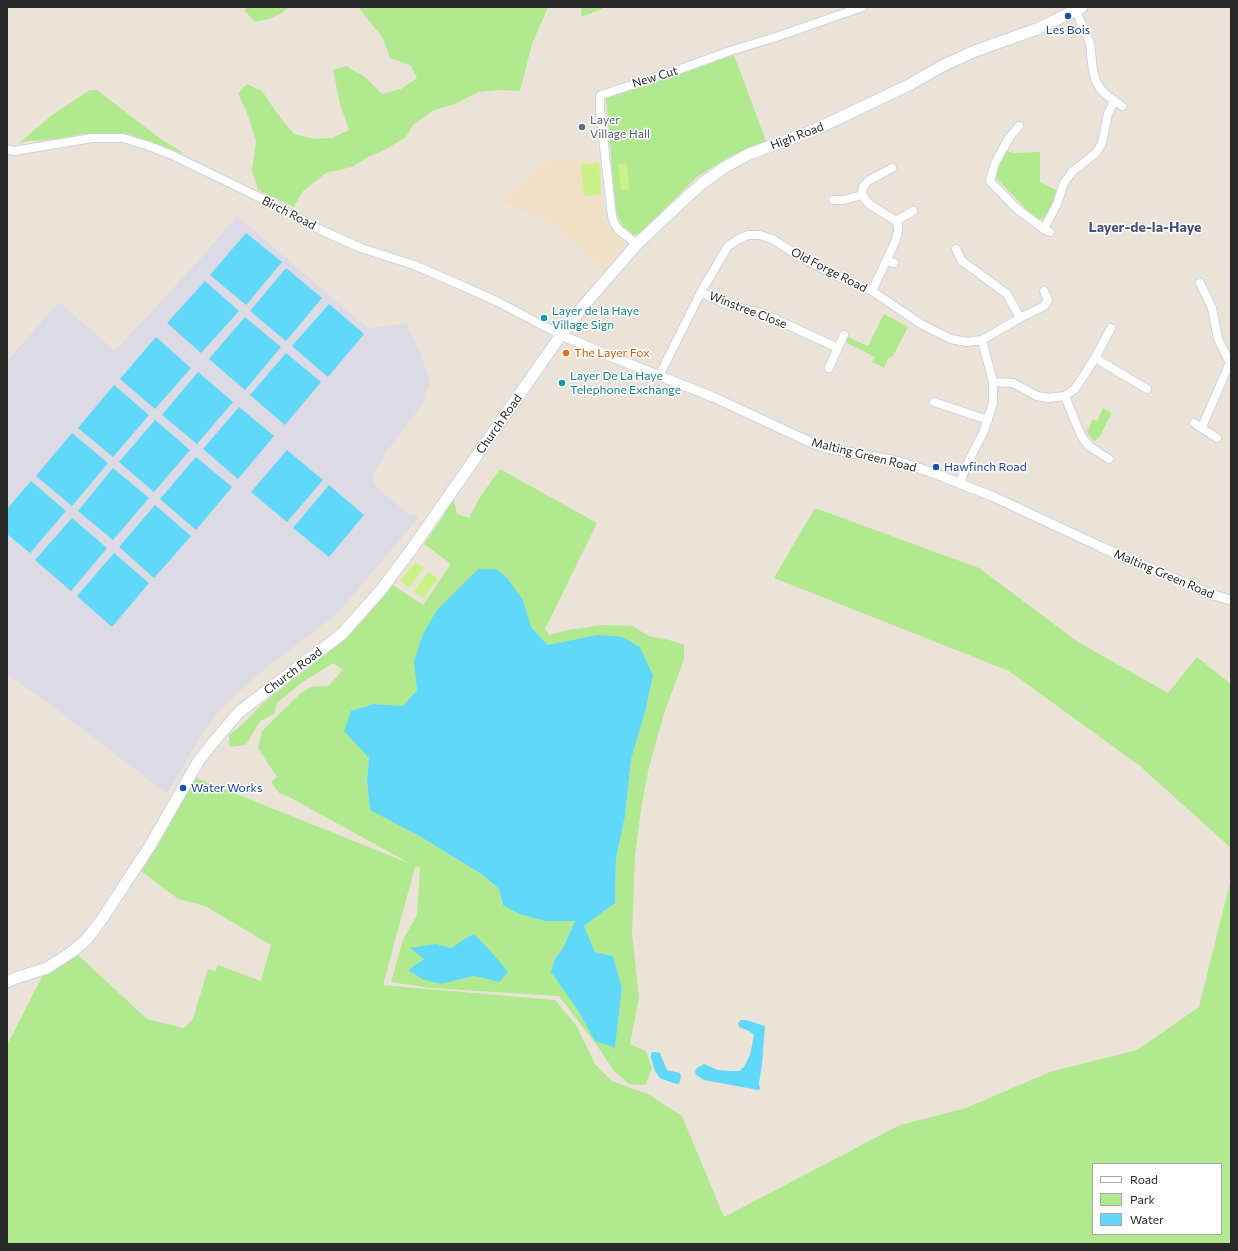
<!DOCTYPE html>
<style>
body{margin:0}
#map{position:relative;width:1238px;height:1251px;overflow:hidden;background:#ece3d8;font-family:Commissioner,sans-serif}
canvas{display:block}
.frame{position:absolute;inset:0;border:8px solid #282828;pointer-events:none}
.legend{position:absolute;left:1092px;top:1163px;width:130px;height:72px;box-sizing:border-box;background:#fff;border:1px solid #a9a9a9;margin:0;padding:5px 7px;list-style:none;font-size:12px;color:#282828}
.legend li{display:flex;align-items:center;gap:8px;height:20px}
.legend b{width:20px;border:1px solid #a9a9a9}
</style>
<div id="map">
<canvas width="1238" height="1251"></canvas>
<div class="frame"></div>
<ul class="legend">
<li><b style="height:5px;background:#fff"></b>Road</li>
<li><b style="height:11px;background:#b1e98e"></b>Park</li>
<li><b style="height:11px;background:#5fd8fa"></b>Water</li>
</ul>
</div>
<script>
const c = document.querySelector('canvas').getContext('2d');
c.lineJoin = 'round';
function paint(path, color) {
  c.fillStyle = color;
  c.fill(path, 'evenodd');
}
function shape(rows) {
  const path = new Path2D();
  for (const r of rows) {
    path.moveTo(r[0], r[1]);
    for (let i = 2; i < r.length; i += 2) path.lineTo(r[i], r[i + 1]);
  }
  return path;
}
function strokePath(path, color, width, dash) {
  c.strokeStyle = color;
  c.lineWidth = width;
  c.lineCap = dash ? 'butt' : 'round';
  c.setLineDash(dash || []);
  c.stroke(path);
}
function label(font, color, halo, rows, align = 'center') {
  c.font = font + ' Commissioner,sans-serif';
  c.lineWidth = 3;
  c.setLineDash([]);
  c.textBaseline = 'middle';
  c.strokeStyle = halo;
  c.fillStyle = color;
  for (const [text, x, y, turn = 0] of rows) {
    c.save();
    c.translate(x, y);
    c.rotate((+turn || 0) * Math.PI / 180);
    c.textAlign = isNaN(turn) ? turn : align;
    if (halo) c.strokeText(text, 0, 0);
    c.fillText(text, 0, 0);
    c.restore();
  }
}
paint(shape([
 [237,216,369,329,406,323,419,350,430,381,422,405,387,451,372,476,377,488,408,513,419,517,339,612,257,675,220,710,202,734,167,794,46,701,7,674,7,361,59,302,115,351,200,259]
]), '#dcdae4');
paint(shape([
 [600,160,605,220,629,246,606,271,549,222,501,201,546,162]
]), '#f0e0c5');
paint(shape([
 [249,7,289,7,282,13,269,19,255,22,244,10],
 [358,7,548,7,532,44,520,91,499,90,479,92,452,105,434,110,413,125,406,137,386,149,366,158,352,167,326,173,302,192,294,207,258,190,252,171,256,141,247,113,238,93,247,84,262,91,276,112,294,134,314,139,332,138,349,130,340,104,333,70,346,66,365,77,382,94,401,89,417,78,410,65,390,58,383,38],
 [582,7,602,7,602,9,581,17],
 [734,55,766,141,729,157,698,176,639,234,634,235,623,227,616,212,606,98],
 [90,90,97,90,158,137,185,154,115,133,81,134,59,139,28,141,18,144,52,115],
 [1006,147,1007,151,1014,153,1040,152,1040,182,1056,190,1055,193,1057,194,1048,216,1046,218,1039,219,1029,212,996,178,994,174],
 [884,314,908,327,893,356,888,359,884,368,872,362,875,357,845,342,848,337,868,346],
 [1103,408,1112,413,1100,436,1094,442,1086,431,1089,428,1093,419,1097,421],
 [500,469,597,523,545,629,549,635,568,630,602,625,632,626,649,636,669,640,684,645,684,659,664,714,649,767,641,809,635,856,632,934,639,997,630,1044,646,1051,652,1068,645,1085,629,1084,614,1071,598,1047,559,996,431,988,391,982,403,940,417,915,420,867,415,867,383,985,555,1000,576,1025,595,1064,612,1081,648,1094,682,1116,724,1217,900,1125,966,1108,1050,1072,1137,1050,1199,1007,1231,879,1231,1244,7,1244,7,1045,43,975,78,955,147,1019,184,1028,193,1019,208,969,215,971,218,965,261,981,271,945,205,906,178,899,140,870,194,777,411,864,291,798,279,793,271,782,277,777,258,748,262,731,301,693,311,687,328,686,343,670,333,663,301,683,277,703,274,714,260,721,246,745,230,747,229,735,244,723,263,703,340,643,358,625,390,583,423,605,451,564,424,544,445,514,445,507,453,497,457,514,469,518,480,497],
 [478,569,523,600,531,627,548,645,565,642,653,676,646,708,631,760,625,816,616,859,615,903,584,926,595,952,613,956,622,988,615,1048,595,1041,577,1009,555,959,563,948,575,921,568,920,503,905,499,889,483,875,421,837,370,810,367,782,374,704,403,706,418,690,415,661,437,610],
 [464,939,499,982,474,976,441,984,408,970,424,959,436,944,451,948],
 [1093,1164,1221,1164,1221,1234,1093,1234],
 [815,508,979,568,1078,642,1168,693,1197,657,1231,684,1231,848,1140,766,1009,671,774,578]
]), '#b1e98e');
paint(shape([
 [599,163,601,194,584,196,581,164],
 [627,163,629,189,621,190,618,164],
 [415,562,424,568,409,588,400,581],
 [428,572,438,578,423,598,414,591]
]), '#caf289');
paint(shape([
 [246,233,282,262,246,305,210,275],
 [286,268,322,298,286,341,250,311],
 [205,281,239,311,201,353,167,323],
 [329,304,364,334,328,377,292,346],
 [245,317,281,347,245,390,209,359],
 [156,337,191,368,155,409,120,379],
 [286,353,321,382,285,425,250,395],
 [198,372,233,402,197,444,162,415],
 [114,385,149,415,113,457,78,428],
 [239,407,274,436,238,479,203,449],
 [155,420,190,450,154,492,119,462],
 [72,433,108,463,72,506,36,476],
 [287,450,323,480,287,522,251,492],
 [196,457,232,487,196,530,160,499],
 [113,468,149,498,113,540,78,511],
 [31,481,66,511,30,553,7,534,7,509],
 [329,485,364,515,329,557,293,528],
 [155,505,191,536,154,578,119,547],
 [72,518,107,548,71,591,35,560],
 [114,553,149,583,112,627,77,596],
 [478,569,496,569,507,578,523,600,531,627,548,645,598,635,622,637,640,647,653,676,646,708,631,760,625,816,616,859,615,903,584,926,595,952,613,956,622,988,615,1048,595,1041,577,1009,551,972,555,959,563,948,575,921,545,921,519,914,503,905,499,889,483,875,421,837,370,810,367,782,369,758,344,731,351,711,374,704,403,706,417,690,414,661,423,634,437,610],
 [474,934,495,956,508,972,499,982,474,976,441,984,422,979,408,970,424,959,410,948,436,944,451,948,464,939],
 [741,1020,746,1020,765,1026,762,1064,759,1083,760,1089,758,1090,704,1080,696,1075,695,1071,697,1068,704,1064,718,1070,729,1071,739,1071,744,1067,750,1055,754,1035,749,1031,739,1027,738,1023],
 [652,1052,656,1052,660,1053,667,1070,680,1073,681,1077,679,1084,673,1083,660,1078,655,1071,651,1058,651,1054]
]), '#5fd8fa');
const minor = shape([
 [1076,11,1090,43,1093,71,1096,81,1101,90,1109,97,1122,106],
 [1019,126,1009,138,995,163,990,181,1017,209,1044,229],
 [7,149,14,151,92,138,123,138,149,146,172,155,269,202,321,230,361,248,414,265,458,284,496,301,561,335],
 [833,200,844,200,862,195],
 [896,221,913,211],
 [1050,232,1044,229,1057,204,1064,183,1072,172,1096,153,1102,143,1108,114,1114,101],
 [637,244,619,230,614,223,612,216,600,110,600,97,601,95,675,71,730,51,779,36,862,7],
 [956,249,962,261,1007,294,1020,318],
 [887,260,894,263],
 [1200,283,1212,308,1218,339,1228,359,1231,360],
 [872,291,895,242,898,232,898,226,896,221,869,204,862,195,863,187,868,181,892,168],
 [701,292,725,304,764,314,838,348,829,368],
 [838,348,844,335],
 [1095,358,1147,389],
 [659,376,701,292,728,246,737,240,748,235,760,235,772,239,801,257,831,273,872,291,921,324,951,339,967,342,982,340,1020,318,1044,306,1048,300,1044,291],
 [993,382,1013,383,1037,396,1048,398,1065,396,1075,389,1095,358,1111,328],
 [1065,396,1079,431,1084,440,1089,446,1109,459],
 [934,402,988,420],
 [1194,423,1217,438],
 [1202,427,1231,360],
 [960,483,967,464,983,433,993,403,993,382,982,340]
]);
const tertiary = shape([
 [561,335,617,359,713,397,812,443,826,448,896,461,931,472,994,497,1101,547,1210,594,1231,600]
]);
const secondary = shape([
 [7,982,16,978,47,968,73,951,86,940,100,922,150,846,198,762,211,745,239,712,342,634,381,590,411,550,561,335,585,304,637,244,687,197,704,182,725,167,749,154,812,131,909,85,942,66,975,51,1037,29,1082,7]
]);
strokePath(minor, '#cdd2e3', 10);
strokePath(tertiary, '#cdd2e3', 11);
strokePath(secondary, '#cdd2e3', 13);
strokePath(minor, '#fff', 8);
strokePath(tertiary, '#fff', 9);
strokePath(secondary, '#fff', 11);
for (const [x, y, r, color] of [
 [1068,16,4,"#1a4fb4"],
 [582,127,4,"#5c6f8a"],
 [544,318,4,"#0f9aa8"],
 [566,353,4,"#e8710a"],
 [562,383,4,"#0f9aa8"],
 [936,467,4,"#1a4fb4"],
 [183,788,4,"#1a4fb4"]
]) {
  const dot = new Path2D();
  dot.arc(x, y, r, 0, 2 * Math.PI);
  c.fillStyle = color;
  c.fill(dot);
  strokePath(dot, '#fff', 1.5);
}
label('12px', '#164399', '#fff', [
 ["Les Bois",1068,30,"center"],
 ["Hawfinch Road",944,467],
 ["Water Works",191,788]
], 'left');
label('12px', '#282828', '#fff', [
 ["New Cut",655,77,-17],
 ["High Road",797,136,-21],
 ["Birch Road",289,213,27],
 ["Old Forge Road",829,270,27],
 ["Winstree Close",748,310,21],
 ["Church Road",499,424,-55],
 ["Malting Green Road",864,455,14],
 ["Malting Green Road",1164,574,23],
 ["Church Road",293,671,-37]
]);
label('12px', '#4e5e75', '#fff', [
 ["Layer",590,120],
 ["Village Hall",590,134]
], 'left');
label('12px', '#0d838f', '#fff', [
 ["Layer de la Haye",552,311],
 ["Village Sign",552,325],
 ["Layer De La Haye",570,376],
 ["Telephone Exchange",570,390]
], 'left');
label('12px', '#c56008', '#fff', [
 ["The Layer Fox",574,353]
], 'left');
label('bold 14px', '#45517d', '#fff', [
 ["Layer-de-la-Haye",1145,227]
]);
</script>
